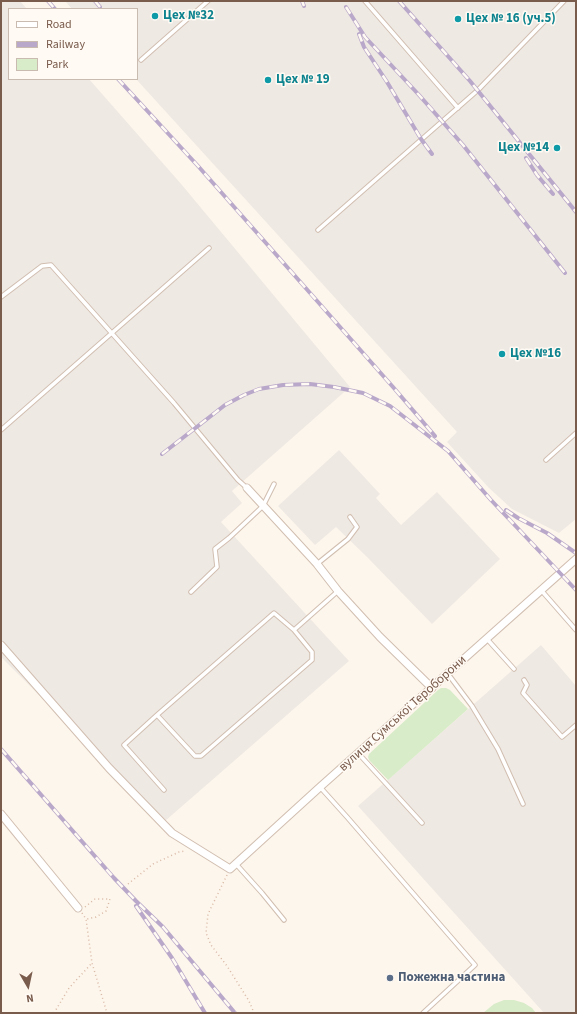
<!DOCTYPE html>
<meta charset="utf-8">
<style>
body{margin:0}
#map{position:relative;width:577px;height:1014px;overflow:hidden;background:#fdf6ec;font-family:"Source Sans 3",sans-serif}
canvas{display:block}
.frame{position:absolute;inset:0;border:2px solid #7a5c4d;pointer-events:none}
.legend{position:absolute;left:8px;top:8px;width:130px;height:72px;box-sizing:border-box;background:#fffaf3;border:1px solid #cabbb1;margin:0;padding:5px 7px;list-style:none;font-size:12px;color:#7a5c4d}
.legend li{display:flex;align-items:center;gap:8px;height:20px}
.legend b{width:20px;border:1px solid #cabbb1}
.north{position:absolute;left:8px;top:966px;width:40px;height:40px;-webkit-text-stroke:3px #fffaf3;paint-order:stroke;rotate:171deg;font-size:11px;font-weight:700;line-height:16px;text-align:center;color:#7a5c4d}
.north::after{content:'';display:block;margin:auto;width:14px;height:18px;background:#7a5c4d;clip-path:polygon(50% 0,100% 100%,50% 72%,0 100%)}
</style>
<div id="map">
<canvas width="577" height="1014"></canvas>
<div class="frame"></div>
<ul class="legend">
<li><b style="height:5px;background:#fff"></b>Road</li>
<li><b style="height:5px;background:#b9a8c9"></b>Railway</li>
<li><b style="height:11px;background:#d8ecc9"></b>Park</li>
</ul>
<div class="north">N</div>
</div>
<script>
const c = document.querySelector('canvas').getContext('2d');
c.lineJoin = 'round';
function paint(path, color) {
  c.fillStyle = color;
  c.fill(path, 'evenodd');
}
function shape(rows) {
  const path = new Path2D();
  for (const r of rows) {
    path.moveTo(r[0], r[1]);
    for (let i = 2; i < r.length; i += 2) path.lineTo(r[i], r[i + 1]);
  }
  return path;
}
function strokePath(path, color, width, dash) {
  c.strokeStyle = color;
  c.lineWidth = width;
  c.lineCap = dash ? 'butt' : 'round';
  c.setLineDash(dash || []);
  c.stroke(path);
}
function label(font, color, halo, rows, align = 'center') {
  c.font = font + ' "Source Sans 3",sans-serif';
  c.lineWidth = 3;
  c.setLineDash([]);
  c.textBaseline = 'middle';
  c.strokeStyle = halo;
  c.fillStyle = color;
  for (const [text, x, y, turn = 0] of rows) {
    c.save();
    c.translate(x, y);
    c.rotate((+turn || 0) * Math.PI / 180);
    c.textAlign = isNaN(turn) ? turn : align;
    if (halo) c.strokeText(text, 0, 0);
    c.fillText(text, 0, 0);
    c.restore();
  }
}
paint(shape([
 [1,1,20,1,27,9,9,9,9,79,89,79,182,185,350,387,232,491,242,503,221,522,349,661,165,821,1,657],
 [65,1,576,1,576,519,559,533,512,509,489,488,447,442,457,432,136,79,137,79,137,9,72,9],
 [339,450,380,494,376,498,401,525,437,492,500,559,432,624,367,557,336,527,315,545,278,506],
 [541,645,576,686,576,1013,544,1013,358,806]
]), '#efe9e4');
paint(shape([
 [441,688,446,688,450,690,468,709,388,780,369,760,368,757,369,754,438,690],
 [504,1000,514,1000,524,1003,532,1008,536,1013,483,1013,494,1004]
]), '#d8ecc9');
const lane = shape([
 [365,1,458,108],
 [141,60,208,1],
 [318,230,478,90,564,1],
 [1,297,42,266,51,265,174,403,238,480,247,488],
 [1,430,209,248],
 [546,460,576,433],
 [317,564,348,539,357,527,350,517],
 [541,590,576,630],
 [191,592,217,567,215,549,229,538,263,506,274,484],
 [487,639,514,669],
 [448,674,472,706,498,749,523,804],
 [524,680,527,685,523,693,562,737,576,725],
 [157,715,195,756,201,756,312,660,312,652,294,630],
 [358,753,422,823],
 [320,787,347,817,475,965,423,1013],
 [164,790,124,745,157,715,274,613,294,630,338,591],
 [236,864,262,893,284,920]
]);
const street = shape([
 [247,488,317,564,338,591,380,637,432,688],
 [1,645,109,768,172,833,230,869,320,787,576,559],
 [1,814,78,908]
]);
strokePath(lane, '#d1beb0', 5.5);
strokePath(street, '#d1beb0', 9);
strokePath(shape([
 [227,875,208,914,206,933,211,945,227,966,249,1001,254,1013],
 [128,884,153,864,179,852,185,851],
 [85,907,95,899,110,899,106,911,96,917,87,919],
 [82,913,86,919,92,963,107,1013],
 [54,1013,69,988,92,963]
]), '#d9b8a5', 1.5, [1, 3]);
strokePath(lane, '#fff', 3.5);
strokePath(street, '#fff', 7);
const rail = shape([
 [48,1,55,9],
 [95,1,100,7],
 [302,1,304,6],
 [399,1,470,81,576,212],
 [346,7,365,37,419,95,463,145,565,273],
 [359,34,364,47,387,82,421,139,432,154],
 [118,79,198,166,393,387,435,436],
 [526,158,537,175,553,194],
 [162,454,225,405,244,395,259,389,283,385,310,384,334,387,363,393,390,406,448,451,491,500,576,590],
 [506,510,518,518,547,533,576,553],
 [1,749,114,878,136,901,163,927,235,1013],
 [136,906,172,958,205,1013]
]);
strokePath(rail, '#b9a8c9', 4);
strokePath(rail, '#fffaf3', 2.5, [8]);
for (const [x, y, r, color] of [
 [155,16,4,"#0f9aa8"],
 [458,19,4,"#0f9aa8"],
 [268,80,4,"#0f9aa8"],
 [557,148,4,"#0f9aa8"],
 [502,354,4,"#0f9aa8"],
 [390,978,4,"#5c6f8a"]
]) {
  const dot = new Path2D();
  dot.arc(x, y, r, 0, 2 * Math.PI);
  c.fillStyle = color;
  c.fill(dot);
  strokePath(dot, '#fffaf3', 1.5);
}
label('bold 13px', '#0d838f', '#fffaf3', [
 ["Цех №32",163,16],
 ["Цех № 16 (уч.5)",466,19],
 ["Цех № 19",276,80],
 ["Цех №14",549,148,"right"],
 ["Цех №16",510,354]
], 'left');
label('13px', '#7a5c4d', '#fffaf3', [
 ["вулиця Сумської Тероборони",403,714,-42]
]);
label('bold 13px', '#4e5e75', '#fffaf3', [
 ["Пожежна частина",398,978]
], 'left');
</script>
